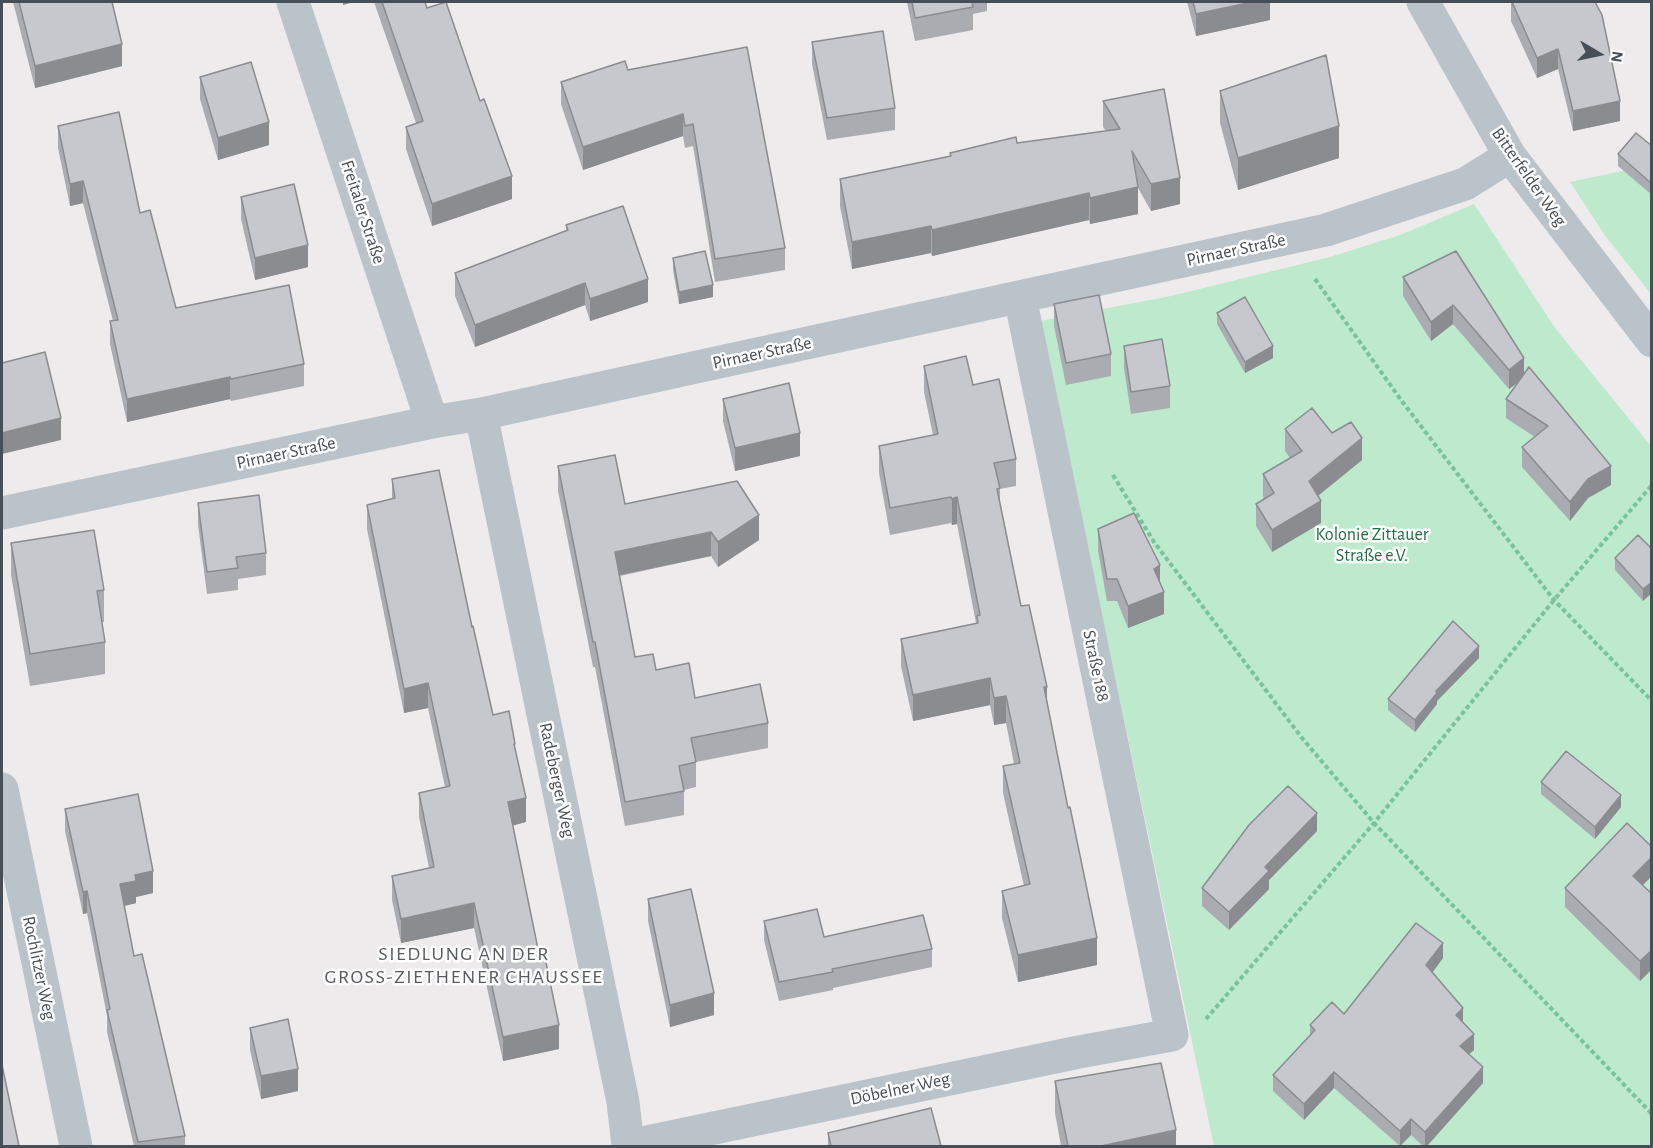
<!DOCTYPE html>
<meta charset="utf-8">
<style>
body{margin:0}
#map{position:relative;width:1653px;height:1148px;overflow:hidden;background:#eeebec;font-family:"Alegreya Sans",sans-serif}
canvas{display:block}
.frame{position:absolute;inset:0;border:3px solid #464f57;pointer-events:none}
.north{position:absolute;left:1569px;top:24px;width:60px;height:60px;-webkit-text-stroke:4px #fff;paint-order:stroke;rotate:99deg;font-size:16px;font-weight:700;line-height:24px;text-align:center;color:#464f57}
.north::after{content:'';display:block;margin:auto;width:21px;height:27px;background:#464f57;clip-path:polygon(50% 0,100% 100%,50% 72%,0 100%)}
</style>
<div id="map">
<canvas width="1653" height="1148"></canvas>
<div class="frame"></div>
<div class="north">N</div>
</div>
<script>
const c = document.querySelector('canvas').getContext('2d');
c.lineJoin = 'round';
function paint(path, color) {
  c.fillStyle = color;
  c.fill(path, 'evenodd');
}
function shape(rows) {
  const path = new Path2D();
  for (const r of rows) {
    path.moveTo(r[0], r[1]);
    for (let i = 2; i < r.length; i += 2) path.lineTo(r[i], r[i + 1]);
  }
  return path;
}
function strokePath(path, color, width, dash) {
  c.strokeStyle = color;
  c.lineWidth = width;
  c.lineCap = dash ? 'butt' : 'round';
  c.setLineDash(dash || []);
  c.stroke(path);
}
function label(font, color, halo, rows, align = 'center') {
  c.font = font + ' "Alegreya Sans",sans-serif';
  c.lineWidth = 5;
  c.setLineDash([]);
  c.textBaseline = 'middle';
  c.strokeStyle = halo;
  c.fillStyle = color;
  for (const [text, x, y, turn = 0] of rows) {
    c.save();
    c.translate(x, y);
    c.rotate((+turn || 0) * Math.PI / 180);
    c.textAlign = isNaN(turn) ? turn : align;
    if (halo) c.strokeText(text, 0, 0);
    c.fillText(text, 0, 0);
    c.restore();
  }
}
paint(shape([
 [1651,165,1651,294,1604,234,1570,182],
 [1474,204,1555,328,1651,446,1651,1146,1214,1146,1040,321,1171,296,1330,257,1400,235]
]), '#bde9cc');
strokePath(shape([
 [1315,279,1401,400,1554,600,1652,701],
 [1113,475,1154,542,1302,738,1374,823,1652,1114],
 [1206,1019,1374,823,1554,600,1652,485]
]), '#78c39b', 4, [4.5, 3]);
strokePath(shape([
 [293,2,432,422],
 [1423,2,1510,156,1652,341],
 [481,414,623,1102,628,1146],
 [2,513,432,422,481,414,1326,230,1465,184,1510,156],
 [2,789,76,1146],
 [628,1146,1079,1052,1172,1035,1020,297]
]), '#bbc3ca', 33);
paint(shape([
 [13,2,112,2,122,66,35,88],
 [374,2,425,2,427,8,512,199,432,226,406,149,406,127,416,123],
 [907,2,987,2,987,11,973,14,973,30,915,41],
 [1187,2,1270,2,1270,20,1196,36],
 [1511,2,1595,2,1620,121,1573,131,1558,69,1537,78,1511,21],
 [812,42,895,108,895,130,827,140,812,64],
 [747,47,785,248,785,270,715,282,693,146,685,148,683,136,583,170,561,104,561,82],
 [200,77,269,145,218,160,200,99],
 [1220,91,1339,158,1238,190,1220,123],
 [1103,101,1180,204,1151,211,1138,188,1138,214,1090,224,1089,220,932,256,931,253,852,269,840,206,840,179,950,156,950,153,1106,131,1103,127],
 [58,126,140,213,176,308,304,364,304,386,231,401,230,399,127,422,110,344,110,321,113,321,83,203,70,206,58,148],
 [1652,146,1652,195,1618,166,1618,154],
 [241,197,308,267,255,280,241,219],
 [566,225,648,302,590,321,585,305,475,347,455,296,455,273,566,231],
 [1456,251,1524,375,1611,485,1588,498,1570,521,1522,467,1522,447,1535,437,1506,418,1506,399,1519,381,1509,389,1453,324,1431,341,1403,296,1403,277],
 [673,258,713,297,679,304,673,270],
 [1054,304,1111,354,1111,376,1066,385,1054,326],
 [1217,313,1273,358,1245,373,1217,324],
 [1124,346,1170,386,1170,408,1131,414,1124,368],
 [924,366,973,385,1016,459,1016,486,1000,489,1000,502,1021,606,1047,701,1097,965,1018,982,1002,918,1002,891,1024,886,1003,793,1003,766,1014,764,1006,723,994,725,990,705,913,721,901,666,901,639,976,623,957,524,952,525,951,523,890,535,879,473,879,446,933,435,924,392],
 [723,399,800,456,735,471,723,421],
 [1285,429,1332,433,1362,460,1318,496,1321,523,1272,552,1256,526,1256,504,1264,499,1263,496,1263,474,1290,458,1285,451],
 [558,466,625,504,759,540,718,567,711,556,620,576,635,657,656,670,695,698,768,723,768,748,696,762,696,787,684,790,684,815,625,826,595,667,593,667,558,491],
 [392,479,472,627,493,715,515,751,526,822,512,825,559,1049,503,1061,474,928,401,943,392,900,392,876,429,868,419,817,419,793,445,787,428,708,404,713,367,529,367,505,392,499],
 [198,503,266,553,266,575,238,579,238,590,207,594,198,525],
 [1098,529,1160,582,1164,614,1128,628,1117,601,1107,601,1098,551],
 [11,543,104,590,104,622,102,622,105,642,105,674,30,686,11,575],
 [1652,549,1643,601,1615,570,1615,558],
 [1479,658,1437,701,1437,704,1415,732,1388,710,1388,699],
 [1541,782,1621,807,1595,839,1541,794],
 [65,809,153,893,136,897,136,903,124,906,134,956,185,1136,185,1146,134,1146,107,1032,107,1016,87,913,83,914,65,831],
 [1317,831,1269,880,1269,889,1229,930,1202,906,1202,888],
 [1652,847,1652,876,1642,885,1652,894,1652,969,1640,981,1565,907,1565,888],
 [648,899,714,1015,670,1027,648,921],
 [764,921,824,937,932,949,932,967,833,988,833,990,779,1001,764,940],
 [1443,958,1432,973,1463,1023,1474,1050,1469,1054,1483,1083,1427,1146,1423,1146,1411,1135,1400,1146,1334,1088,1304,1120,1273,1091,1273,1075,1310,1036,1310,1025,1344,1014],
 [250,1028,298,1091,261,1099,250,1050],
 [1055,1081,1176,1146,1061,1146,1055,1113],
 [828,1133,941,1146,828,1146]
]), '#abacb1');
paint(shape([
 [343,2,354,2,343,5],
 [1252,2,1270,2,1270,20,1196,36,1196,14],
 [122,44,122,66,35,88,35,66],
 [1558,49,1558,69,1537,78,1537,58],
 [1620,101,1620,121,1573,131,1573,111],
 [683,114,683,136,583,170,583,147],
 [269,122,269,145,218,160,218,138],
 [1339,126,1339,158,1238,190,1238,158],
 [512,176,512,199,432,226,432,204],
 [1180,178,1180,204,1151,211,1151,184],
 [83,181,83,203,70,206,70,184],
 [1138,187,1138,214,1090,224,1090,198],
 [1089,193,1089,220,932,256,932,230],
 [931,226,931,253,852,269,852,242],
 [308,245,308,267,255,280,255,258],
 [648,279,648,302,590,321,590,299],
 [585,283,585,305,475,347,475,325],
 [713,285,713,297,679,304,679,292],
 [1453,305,1453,324,1431,341,1431,322],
 [1273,346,1273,358,1245,373,1245,362],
 [1524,358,1524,378,1509,389,1509,370],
 [230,377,230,399,127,422,127,399],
 [61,418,61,440,2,454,2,433],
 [800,433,800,456,735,471,735,448],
 [1362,438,1362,460,1309,503,1309,481],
 [1611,466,1611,485,1588,498,1570,521,1570,502,1588,479],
 [957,497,957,524,952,525,952,499],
 [1321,501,1321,523,1272,552,1272,530],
 [759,515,759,540,718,567,718,542],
 [711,532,711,556,615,576,615,552],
 [1160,565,1160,587,1154,569],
 [1652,582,1652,593,1643,601,1643,589],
 [1164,592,1164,614,1128,628,1128,606],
 [1479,646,1479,658,1437,701,1437,704,1415,732,1415,720,1436,691],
 [990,678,990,705,913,721,913,695],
 [428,683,428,708,404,713,404,689],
 [1044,687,1047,687,1047,713],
 [1006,696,1006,723,994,725,994,698],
 [1621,795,1621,807,1595,839,1595,827],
 [526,798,526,822,508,827,508,802],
 [1317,813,1317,831,1269,880,1269,889,1229,930,1229,912,1265,867],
 [1652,857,1652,876,1633,895,1633,876],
 [153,871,153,893,136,897,136,903,120,907,120,884,135,875],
 [87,891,87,913,83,914,83,892],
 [474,903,474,928,401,943,401,919],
 [1097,938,1097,965,1018,982,1018,955],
 [1443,943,1443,958,1426,981,1426,965],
 [1652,950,1652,969,1640,981,1640,961],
 [714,993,714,1015,670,1027,670,1005],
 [1463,1008,1463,1024,1456,1015],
 [559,1025,559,1049,503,1061,503,1037],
 [1474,1034,1474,1050,1460,1062,1460,1046],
 [1483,1067,1483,1083,1427,1146,1425,1146,1425,1132],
 [298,1069,298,1091,261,1099,261,1076],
 [1334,1072,1334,1088,1304,1120,1304,1104],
 [1411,1119,1411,1135,1400,1146,1400,1131],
 [1176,1130,1176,1146,1101,1146]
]), '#8b8c90');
const building = shape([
 [19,2,112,2,122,44,35,66,19,2],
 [382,2,425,2,427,8,446,2,480,101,484,99,512,176,432,204,406,127,423,121,382,2],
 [912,2,972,2,973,7,915,18,912,2],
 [1193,2,1252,2,1196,14,1193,2],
 [1512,2,1595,2,1602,15,1620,101,1573,111,1558,49,1537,58,1512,2],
 [883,31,895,108,827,118,812,42,883,31],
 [747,47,785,248,715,259,693,124,685,126,683,114,583,147,561,82,625,61,628,70,747,47],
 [1326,55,1339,126,1238,158,1220,91,1326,55],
 [251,62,269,122,218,138,200,77,251,62],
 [1164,89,1180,178,1151,184,1132,151,1138,187,1090,198,1089,193,932,230,931,226,852,242,840,179,951,156,950,153,1016,137,1017,143,1120,129,1103,101,1164,89],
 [119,112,140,213,150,210,176,308,289,285,304,364,231,379,230,377,127,399,110,321,118,320,83,181,70,184,58,126,119,112],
 [1636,133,1652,146,1652,184,1618,154,1636,133],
 [294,184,308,245,255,258,241,197,294,184],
 [623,206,648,279,590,299,585,283,475,325,455,273,568,230,566,225,623,206],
 [705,251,713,285,679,292,673,258,705,251],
 [1456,251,1524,358,1509,370,1453,305,1431,322,1403,277,1456,251],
 [1099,295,1111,354,1066,363,1054,304,1099,295],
 [1245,297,1273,346,1245,362,1217,313,1245,297],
 [1162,339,1170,386,1131,392,1124,346,1162,339],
 [45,352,61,418,2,433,2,363,45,352],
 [966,356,973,385,999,379,1016,459,994,463,1000,488,997,489,1021,606,1029,605,1047,687,1044,687,1068,808,1070,807,1097,938,1018,955,1002,891,1030,884,1003,766,1020,763,1006,696,994,698,990,678,913,695,901,639,978,623,977,616,980,615,957,497,952,499,951,497,890,508,879,446,938,434,924,366,966,356],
 [1529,367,1611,466,1588,479,1570,502,1522,447,1548,426,1506,399,1529,367],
 [789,383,800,433,735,448,723,399,789,383],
 [1312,408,1332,433,1351,422,1362,438,1309,481,1321,501,1272,530,1256,504,1274,493,1263,474,1302,451,1285,429,1312,408],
 [615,455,625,504,737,481,759,515,718,542,711,532,615,552,635,657,653,654,656,670,689,663,695,698,760,684,768,723,691,738,696,762,679,766,684,791,625,802,595,642,593,642,558,466,615,455],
 [439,470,472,627,473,626,493,715,509,711,515,744,514,744,526,798,508,802,538,949,543,948,559,1025,503,1037,474,903,401,919,392,876,434,867,419,793,450,786,428,683,404,689,367,505,395,498,392,479,439,470],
 [259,495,266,553,236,557,238,568,207,572,198,503,259,495],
 [1134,513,1160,565,1154,569,1164,592,1128,606,1117,579,1107,579,1098,529,1134,513],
 [94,530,104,590,97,591,105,642,30,654,11,543,94,530],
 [1638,535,1652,549,1652,582,1643,589,1615,558,1638,535],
 [1453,621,1479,646,1436,691,1437,693,1415,720,1388,699,1453,621],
 [1566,751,1621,795,1595,827,1541,782,1566,751],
 [1288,786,1317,813,1265,867,1269,871,1229,912,1202,888,1249,825,1288,786],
 [138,794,153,871,135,875,136,881,120,884,134,956,142,954,185,1136,138,1142,107,1010,110,1009,87,891,83,892,65,809,138,794],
 [1627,823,1652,847,1652,857,1633,876,1652,894,1652,950,1640,961,1565,888,1627,823],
 [691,889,714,993,670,1005,648,899,691,889],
 [817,909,824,937,923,915,932,949,832,969,833,972,779,982,764,921,817,909],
 [1416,923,1443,943,1426,965,1463,1008,1456,1015,1474,1034,1460,1046,1483,1067,1425,1132,1411,1119,1400,1131,1334,1072,1304,1104,1273,1075,1315,1030,1310,1025,1332,1002,1344,1014,1416,923],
 [288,1019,298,1069,261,1076,250,1028,288,1019],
 [1161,1063,1176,1130,1101,1146,1068,1146,1055,1081,1161,1063],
 [2,1065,19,1146,2,1146,2,1065],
 [931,1108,941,1146,831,1146,828,1133,931,1108]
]);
paint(building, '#c7c8ce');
strokePath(building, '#8b8c90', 1.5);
label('18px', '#464f57', '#fff', [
 ["Bitterfelder Weg",1529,177,55],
 ["Freitaler Straße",363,212,72],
 ["Pirnaer Straße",1236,250,-12],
 ["Pirnaer Straße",762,353,-12],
 ["Pirnaer Straße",286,453,-12],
 ["Straße 188",1096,666,78],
 ["Radeberger Weg",557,780,78],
 ["Rochlitzer Weg",39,968,78],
 ["Döbelner Weg",900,1089,-12]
]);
label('18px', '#1f7044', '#fff', [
 ["Kolonie Zittauer",1372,535],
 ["Straße e.V.",1372,556]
]);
c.letterSpacing = '1.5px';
label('20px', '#595c60', '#fff', [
 ["SIEDLUNG AN DER",464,954],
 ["GROSS-ZIETHENER CHAUSSEE",464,977]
]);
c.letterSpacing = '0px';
</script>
